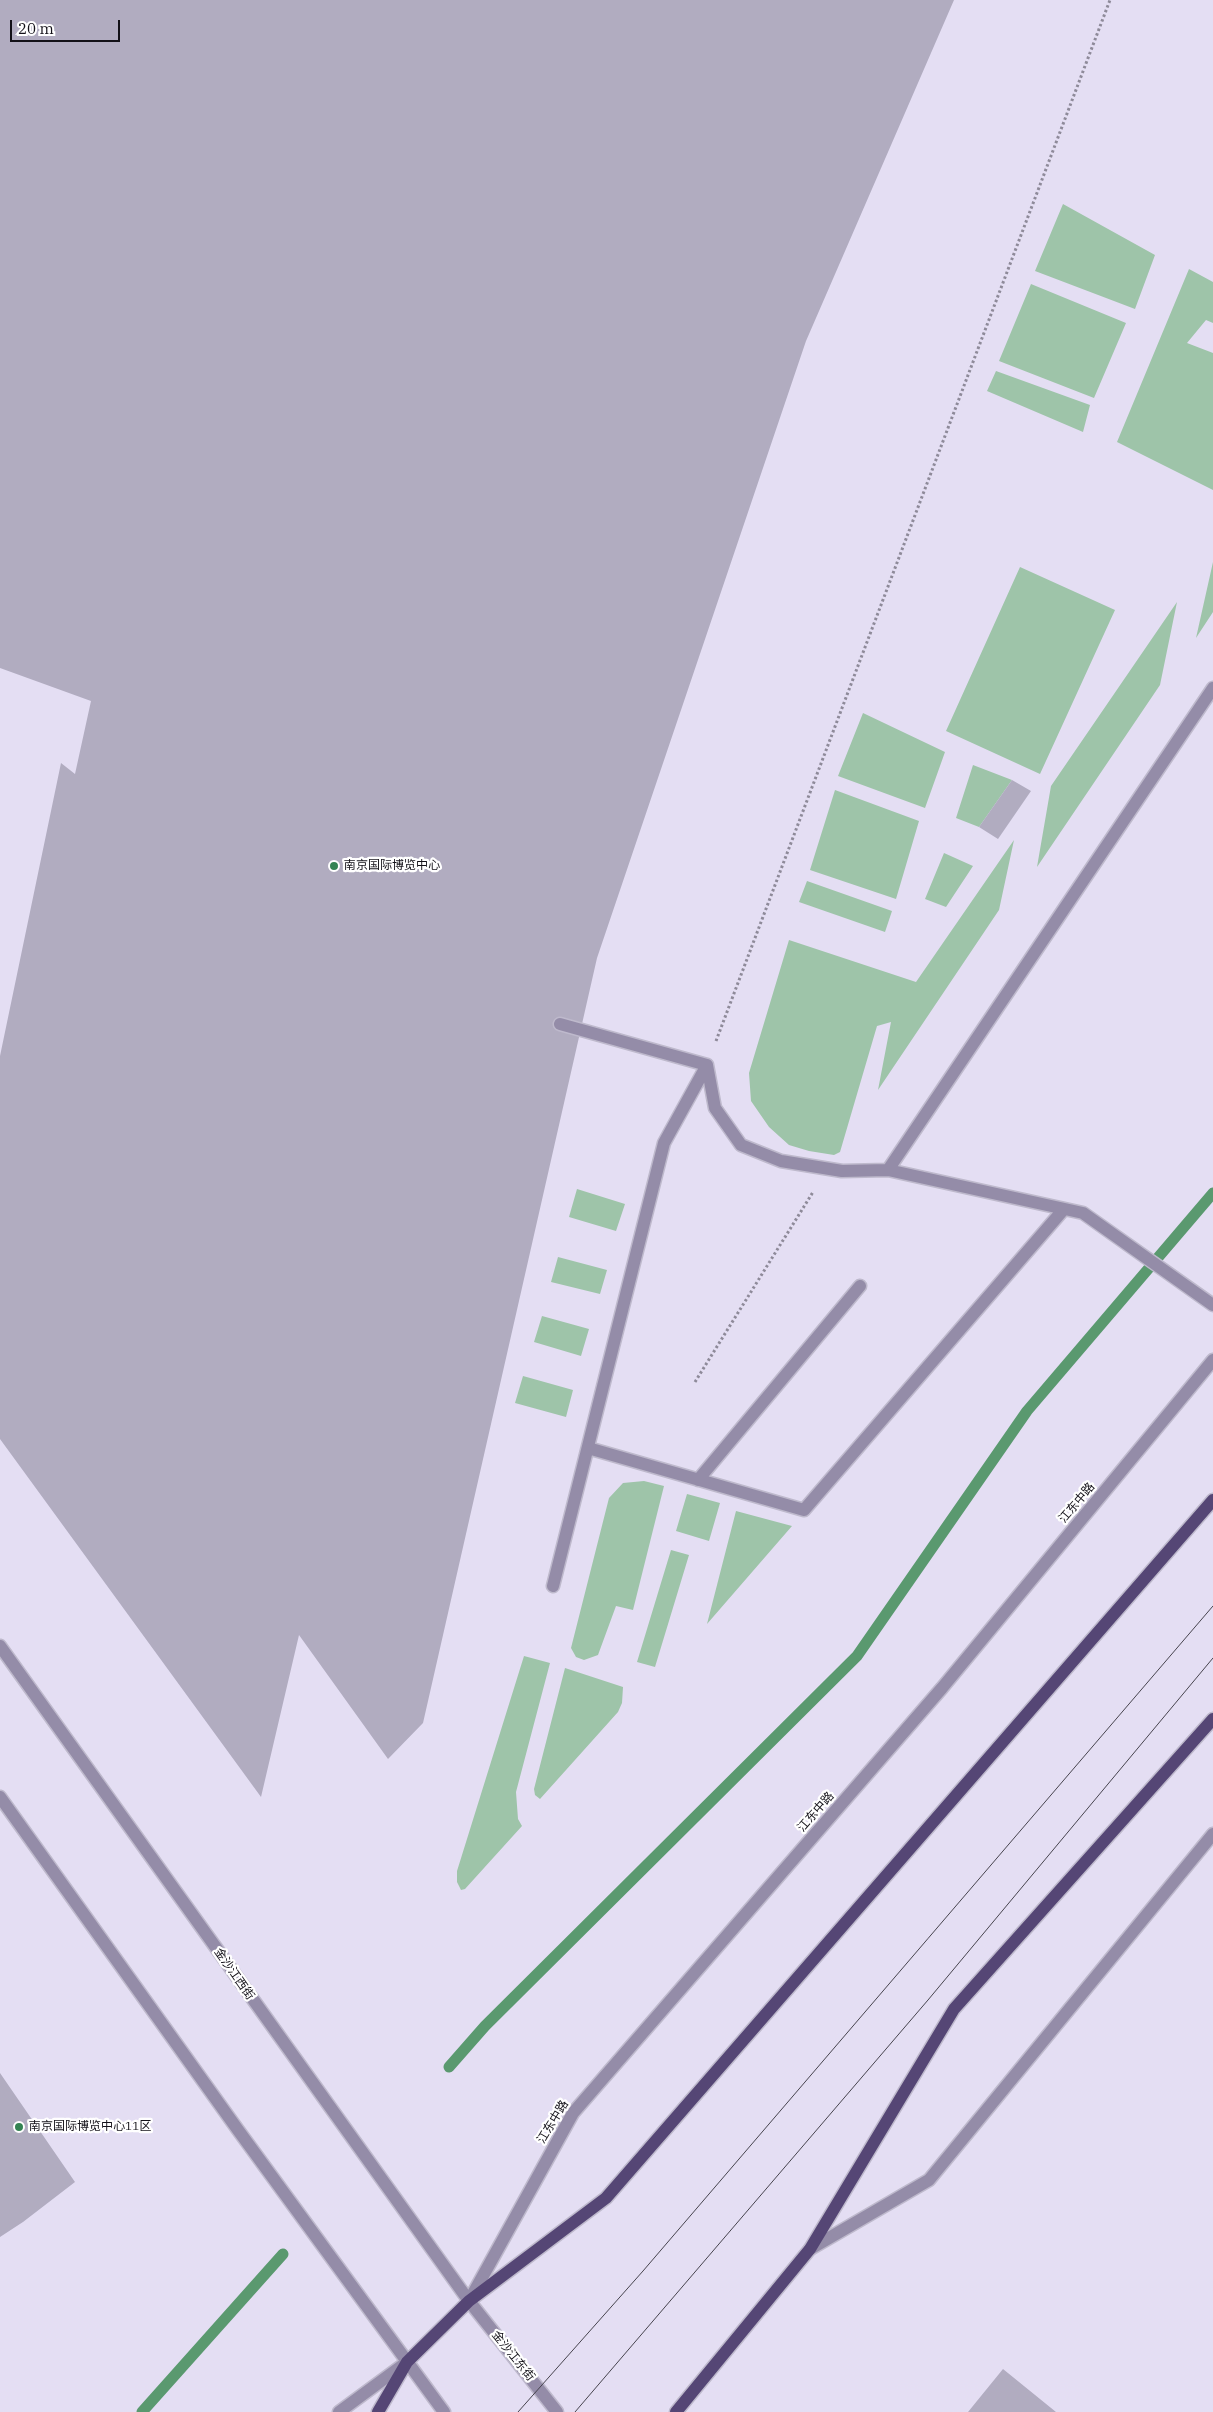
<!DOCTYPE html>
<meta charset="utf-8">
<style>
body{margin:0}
#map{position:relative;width:1213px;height:2412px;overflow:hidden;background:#e4def3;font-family:"IBM Plex Serif",serif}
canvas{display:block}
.scale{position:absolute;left:10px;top:20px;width:110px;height:22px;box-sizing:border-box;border:2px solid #131118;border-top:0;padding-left:6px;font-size:15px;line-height:18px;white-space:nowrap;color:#131118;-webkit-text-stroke:4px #fff;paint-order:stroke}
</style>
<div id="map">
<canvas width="1213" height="2412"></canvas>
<div class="scale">20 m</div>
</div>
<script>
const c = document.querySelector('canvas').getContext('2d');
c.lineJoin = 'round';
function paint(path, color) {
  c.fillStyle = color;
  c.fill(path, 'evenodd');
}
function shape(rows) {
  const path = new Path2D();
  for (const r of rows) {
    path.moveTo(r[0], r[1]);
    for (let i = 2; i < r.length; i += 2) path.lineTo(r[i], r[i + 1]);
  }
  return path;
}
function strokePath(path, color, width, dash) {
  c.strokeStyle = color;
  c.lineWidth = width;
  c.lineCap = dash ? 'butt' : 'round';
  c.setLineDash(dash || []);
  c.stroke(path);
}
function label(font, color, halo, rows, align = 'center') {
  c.font = font + ' "IBM Plex Serif","Noto Sans SC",serif';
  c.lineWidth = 4.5;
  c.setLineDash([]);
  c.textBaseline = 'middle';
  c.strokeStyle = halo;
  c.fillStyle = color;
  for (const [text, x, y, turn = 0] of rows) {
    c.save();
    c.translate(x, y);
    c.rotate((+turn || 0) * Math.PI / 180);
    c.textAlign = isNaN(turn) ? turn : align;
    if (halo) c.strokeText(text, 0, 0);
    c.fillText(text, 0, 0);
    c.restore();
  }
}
paint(shape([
 [1063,204,1155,255,1135,309,1035,271],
 [1189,269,1213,282,1213,323,1206,320,1187,343,1213,353,1213,490,1117,442],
 [1031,284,1126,323,1094,398,999,361],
 [996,371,1090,405,1083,432,987,391],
 [1213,562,1213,612,1196,638],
 [1020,567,1115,610,1040,774,946,731],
 [1177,602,1160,685,1037,867,1051,786],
 [863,713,945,752,925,808,838,776],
 [973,765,1012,780,979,827,956,818],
 [835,790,919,821,896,899,810,870],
 [1014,840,999,910,878,1090,891,1022,877,1026,840,1152,834,1155,809,1151,789,1145,769,1127,751,1101,749,1073,789,940,916,982],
 [944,853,973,866,946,907,925,899],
 [807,881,892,911,885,932,799,902],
 [577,1189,625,1204,616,1231,569,1217],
 [558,1257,607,1270,600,1294,551,1282],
 [542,1316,589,1329,581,1356,534,1342],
 [523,1376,573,1390,566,1417,515,1403],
 [644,1481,664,1486,633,1610,616,1606,598,1655,584,1660,576,1657,571,1648,609,1498,623,1483],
 [687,1494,720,1503,709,1541,676,1531],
 [736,1511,792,1526,707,1624],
 [671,1550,689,1555,655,1667,637,1662],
 [524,1656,550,1663,516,1792,518,1819,522,1826,465,1889,461,1890,457,1882,457,1871],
 [565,1668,623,1687,622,1703,618,1712,540,1799,535,1795,534,1789]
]), '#9ec4a9');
strokePath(shape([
 [449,2067,485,2026,857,1656,1027,1411,1213,1193],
 [142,2412,283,2254]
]), '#5a996f', 11);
paint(shape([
 [0,0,954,0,806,341,597,958,423,1723,388,1759,299,1635,261,1797,0,1439,0,1056,61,763,75,774,91,701,0,668],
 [1012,780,1031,791,998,839,979,827],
 [0,2073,75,2182,23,2222,0,2237],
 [1003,2369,1056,2412,968,2412]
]), '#b1acc0');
const minor = shape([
 [560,1024,707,1065],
 [707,1065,715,1108,741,1145,781,1161,842,1171,888,1170,1083,1213,1213,1305],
 [888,1170,1213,688],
 [588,1448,804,1510,1064,1209],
 [698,1480,860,1286],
 [553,1586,664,1143,707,1065],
 [0,1646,469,2301,557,2412],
 [0,1797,238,2130,444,2412],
 [810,2249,929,2180,1213,1834],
 [469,2301,573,2113,942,1688,1213,1360],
 [339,2412,407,2362]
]);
const major = shape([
 [378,2412,407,2362,469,2301,606,2198,1213,1500],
 [676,2412,810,2249,954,2009,1213,1719]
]);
strokePath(minor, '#beb9cc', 15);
strokePath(major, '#beb9cc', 15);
strokePath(shape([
 [716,1041,1110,0],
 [695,1382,813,1192]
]), '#8e8a99', 3, [2.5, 2.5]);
strokePath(minor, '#948ca8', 12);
strokePath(major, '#554675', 12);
strokePath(shape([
 [518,2412,643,2271,1213,1606],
 [575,2412,928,2000,1213,1658]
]), '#47444e', 1);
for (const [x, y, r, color] of [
 [334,866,5,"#348353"],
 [19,2127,5,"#348353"]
]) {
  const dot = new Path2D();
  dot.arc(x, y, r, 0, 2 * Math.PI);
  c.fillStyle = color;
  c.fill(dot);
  strokePath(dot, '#fff', 2);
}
label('12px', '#131118', '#fff', [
 ["南京国际博览中心",344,866],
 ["南京国际博览中心11区",29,2127]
], 'left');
label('12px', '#131118', '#fff', [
 ["江东中路",1077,1503,-50],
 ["江东中路",816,1812,-49],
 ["金沙江西街",234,1974,55],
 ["江东中路",553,2122,-59],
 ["金沙江东街",513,2356,51]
]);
</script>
